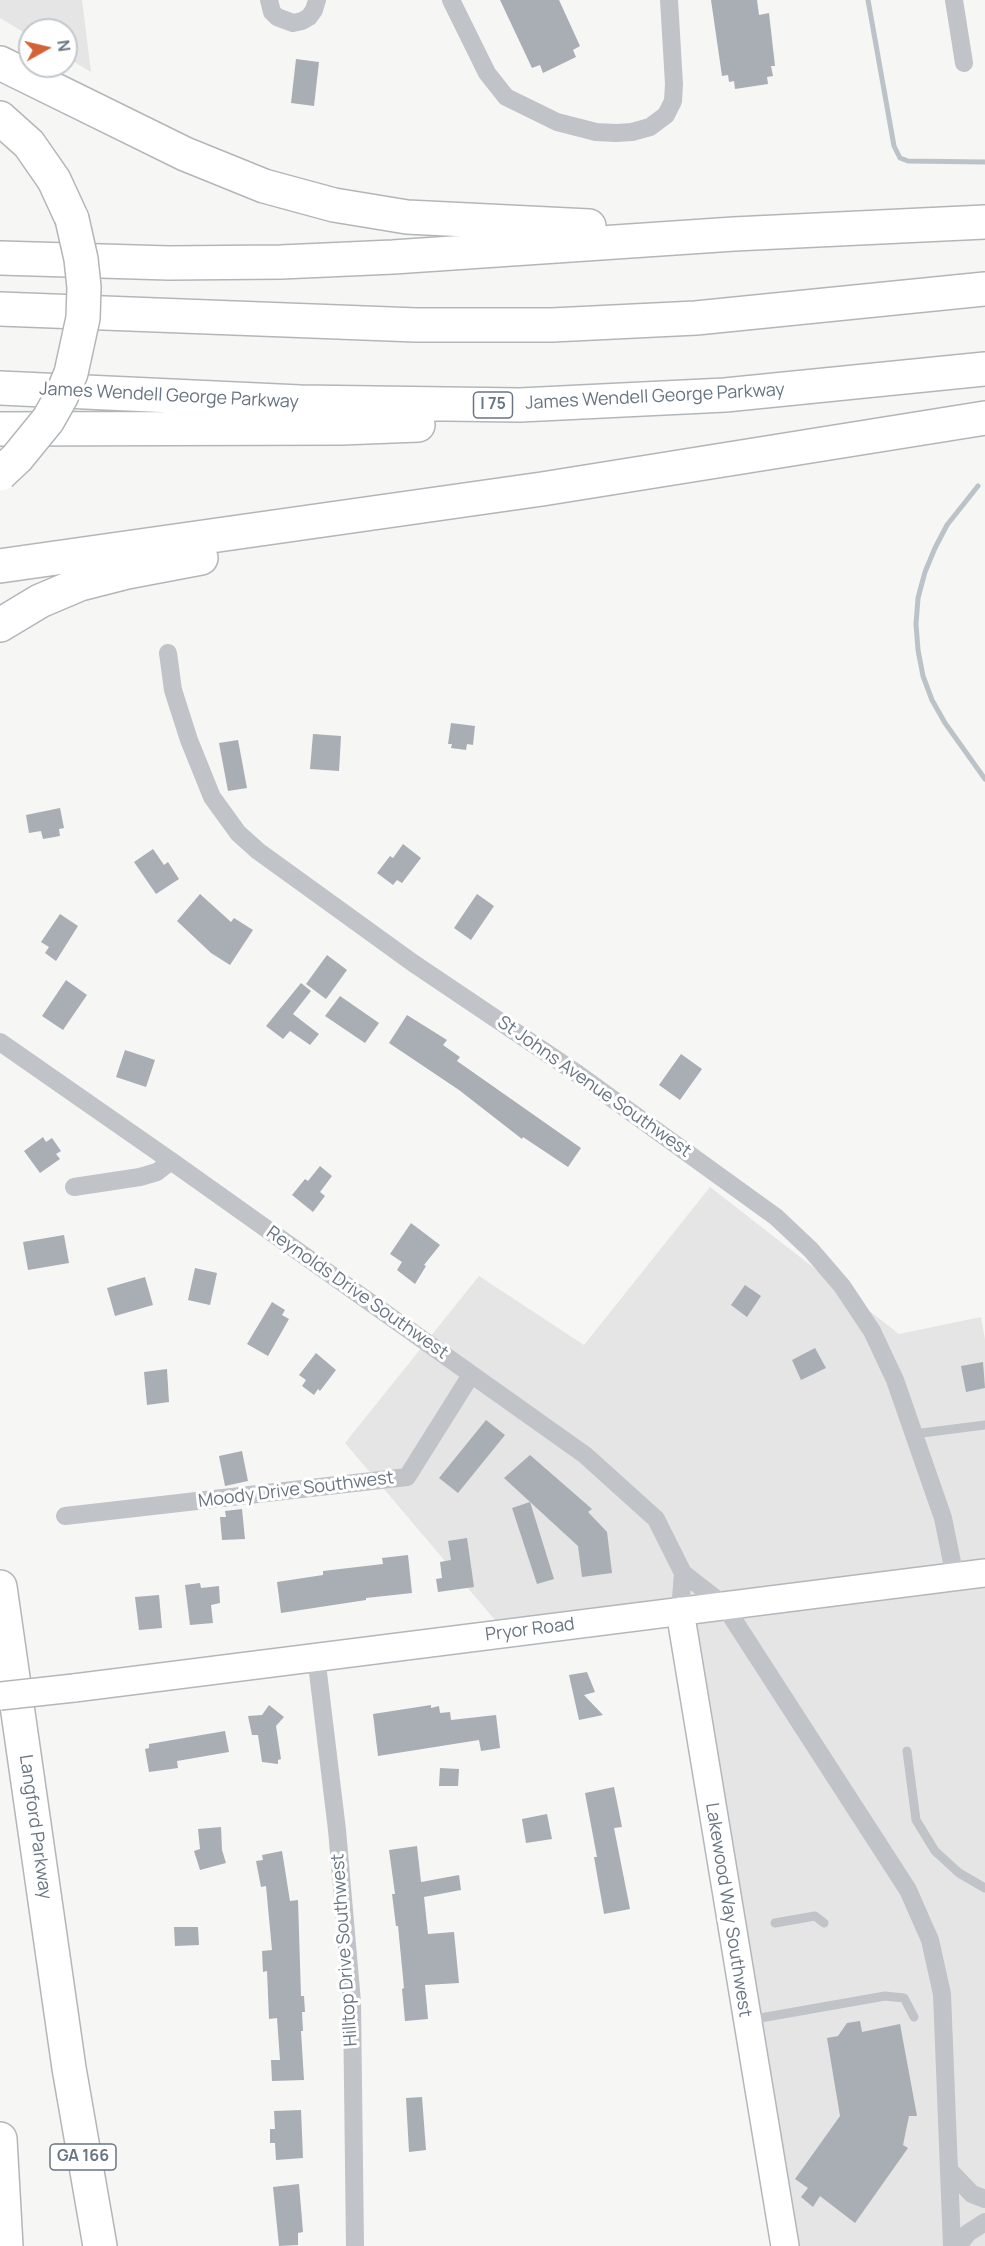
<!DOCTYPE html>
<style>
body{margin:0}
#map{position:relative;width:985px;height:2246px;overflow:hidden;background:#f6f6f4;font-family:Manrope,sans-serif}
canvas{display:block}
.north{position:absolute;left:18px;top:18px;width:60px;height:60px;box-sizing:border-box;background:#fff;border:2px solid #c3c8cd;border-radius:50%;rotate:82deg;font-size:16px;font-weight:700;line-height:24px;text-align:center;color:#687582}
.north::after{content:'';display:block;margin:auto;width:21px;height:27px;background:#d36237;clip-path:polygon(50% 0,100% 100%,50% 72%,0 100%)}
</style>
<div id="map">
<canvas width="985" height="2246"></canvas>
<div class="north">N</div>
</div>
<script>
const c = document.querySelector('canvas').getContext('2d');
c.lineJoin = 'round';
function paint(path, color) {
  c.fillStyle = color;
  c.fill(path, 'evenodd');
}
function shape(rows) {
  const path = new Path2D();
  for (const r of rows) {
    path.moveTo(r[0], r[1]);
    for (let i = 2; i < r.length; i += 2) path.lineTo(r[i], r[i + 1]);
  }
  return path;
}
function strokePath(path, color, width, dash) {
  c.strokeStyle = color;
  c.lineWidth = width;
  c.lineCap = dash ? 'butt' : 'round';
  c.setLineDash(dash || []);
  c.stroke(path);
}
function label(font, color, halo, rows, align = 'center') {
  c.font = font + ' Manrope,sans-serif';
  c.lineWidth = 6;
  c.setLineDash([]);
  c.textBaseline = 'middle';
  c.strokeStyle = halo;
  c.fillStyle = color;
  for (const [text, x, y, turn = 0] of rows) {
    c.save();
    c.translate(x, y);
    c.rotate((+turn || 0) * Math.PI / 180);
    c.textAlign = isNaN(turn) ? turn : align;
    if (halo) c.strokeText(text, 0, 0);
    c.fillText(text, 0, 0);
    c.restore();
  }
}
paint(shape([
 [0,0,82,0,91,72,66,57,66,30,30,30,30,36,0,18],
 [710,1187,899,1334,981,1317,985,1340,985,2246,772,2246,666,1613,506,1633,345,1443,479,1276,584,1345]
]), '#e4e5e4');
strokePath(shape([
 [868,0,894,146,900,158,908,161,985,162],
 [978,486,947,525,935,548,925,572,918,598,916,624,918,650,923,676,932,700,945,723,985,779]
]), '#bbc3c9', 5);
paint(shape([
 [500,0,559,0,580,46,573,50,576,57,543,73,540,65,532,68],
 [711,0,757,0,759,15,769,13,775,66,771,66,773,76,767,77,768,84,735,89,734,81,729,82,728,75,722,76],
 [296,59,319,62,314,106,291,103],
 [451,723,475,726,473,745,467,744,466,750,451,748,452,744,448,744],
 [313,734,341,736,339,771,310,769],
 [238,740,247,788,228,791,219,743],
 [60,808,64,828,59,829,60,836,43,839,41,831,29,833,26,815],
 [403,844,421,858,402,883,397,880,393,885,377,873,390,856,393,858],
 [153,849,164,865,168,862,179,879,156,894,134,862],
 [200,894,231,922,234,918,253,930,230,965,211,953,177,921],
 [477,894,494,906,471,940,454,928],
 [60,914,78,926,56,961,45,953,49,947,41,942],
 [327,955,347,970,326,999,306,984],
 [66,980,87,995,63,1030,42,1016],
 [301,983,311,991,293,1014,319,1034,310,1045,290,1031,283,1039,266,1026],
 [340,996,379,1023,365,1043,325,1016],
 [407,1015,447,1040,443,1045,460,1057,457,1061,581,1148,568,1167,523,1137,522,1139,459,1090,389,1043],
 [125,1050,155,1060,146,1087,116,1077],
 [681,1054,702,1069,680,1100,659,1085],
 [43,1137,46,1142,52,1138,61,1151,56,1154,60,1159,40,1173,24,1151],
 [320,1166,332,1176,320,1192,325,1196,313,1212,292,1195,305,1179,308,1181],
 [411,1223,440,1245,424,1265,426,1266,415,1284,397,1270,402,1262,390,1254],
 [64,1235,69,1263,28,1270,23,1242],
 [195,1268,217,1273,210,1305,188,1300],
 [145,1277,153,1305,115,1316,107,1288],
 [745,1285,761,1296,747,1317,731,1305],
 [272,1302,285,1310,282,1315,289,1319,268,1356,247,1344],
 [815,1348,826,1368,801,1380,792,1360],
 [316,1353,336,1370,320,1391,318,1389,314,1395,302,1386,306,1380,299,1375],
 [983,1362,985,1388,966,1392,961,1366],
 [167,1369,169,1402,147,1405,144,1372],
 [486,1420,505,1435,458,1493,439,1478],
 [242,1451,248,1481,225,1486,219,1456],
 [530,1455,592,1509,588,1512,607,1532,612,1573,582,1577,578,1546,504,1478],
 [530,1502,554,1579,537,1584,512,1508],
 [242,1509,245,1539,222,1540,220,1517,226,1517,225,1511],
 [467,1538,474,1587,438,1592,436,1579,442,1578,440,1562,451,1560,448,1541],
 [408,1555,412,1593,366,1598,366,1600,281,1613,277,1582,323,1575,323,1571,383,1564,382,1558],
 [200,1583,201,1588,219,1586,220,1603,211,1605,213,1623,190,1625,185,1585],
 [159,1595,162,1628,139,1630,135,1597],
 [587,1672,595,1692,584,1695,603,1715,579,1720,569,1675],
 [269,1705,284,1717,276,1726,281,1759,278,1760,278,1764,262,1762,258,1735,252,1735,248,1716,262,1715],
 [431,1705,431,1708,439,1706,440,1713,450,1712,451,1720,496,1715,500,1748,481,1751,479,1740,378,1756,373,1714],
 [225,1731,229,1752,177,1761,178,1768,149,1772,145,1749,149,1748,149,1744],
 [440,1768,459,1769,458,1786,439,1786],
 [614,1787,622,1827,614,1828,630,1909,604,1914,594,1857,597,1857,585,1793],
 [547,1814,552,1839,526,1843,522,1819],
 [221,1827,222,1850,226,1863,200,1870,194,1851,200,1849,198,1829],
 [417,1846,421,1882,459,1875,461,1890,424,1897,428,1934,454,1932,459,1983,425,1985,428,2019,405,2021,402,1989,404,1988,398,1926,396,1926,392,1894,395,1894,389,1850],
 [282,1851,290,1901,298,1900,301,1996,304,1996,305,2012,302,2012,303,2031,301,2031,304,2080,272,2081,271,2060,280,2060,277,2018,269,2019,267,1971,263,1972,262,1951,272,1950,266,1886,261,1887,256,1861,263,1860,262,1855],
 [174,1927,198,1927,199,1945,175,1946],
 [860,2021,862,2032,900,2024,917,2116,909,2116,903,2145,908,2148,855,2223,820,2196,813,2207,801,2197,808,2188,795,2179,840,2116,827,2038,838,2036,847,2023],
 [422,2097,426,2150,409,2152,406,2098],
 [301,2110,303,2158,276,2160,275,2143,270,2143,270,2129,275,2129,274,2111],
 [299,2184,303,2232,298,2233,298,2245,279,2246,273,2187]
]), '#a8aeb4');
const secondary = shape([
 [680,1611,785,2246],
 [74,1688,985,1573]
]);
const highway = shape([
 [0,63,185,154,264,186,334,205,407,217,589,226],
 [0,118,29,144,54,180,72,219],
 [0,258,169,263,281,262,393,257,734,234,985,222],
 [0,309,416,325,552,325,696,318,985,289],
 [0,388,300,402,520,405,725,395,985,369],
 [0,429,341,428,418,425],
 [0,566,542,489,985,418],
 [0,625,40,601,80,584,127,572,201,558],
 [0,1587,69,2068,100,2246],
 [0,2139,6,2246]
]);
strokePath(secondary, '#b3b7bb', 30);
strokePath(highway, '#b3b6b9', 36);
strokePath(shape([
 [914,1434,985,1425],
 [907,1751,916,1820,935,1851,959,1873,985,1888],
 [775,1923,815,1916,824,1923],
 [749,2020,885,1996,904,1998,914,2017]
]), '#c0c3c7', 9);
strokePath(shape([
 [269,0,272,12,277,17,293,23,302,21,309,17,314,10,317,0],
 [451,0,487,73,506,97,557,122,596,132,616,133,632,132,650,127,666,115,673,101,674,84,669,0],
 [954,0,964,63],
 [168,653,173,690,189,740,212,797,238,833,258,851,413,963,578,1074,776,1217,811,1250,842,1286,872,1331,895,1380,943,1518,955,1577],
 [0,1042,171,1161,585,1455,656,1519,683,1573,724,1605,908,1890,930,1940,942,1994,952,2246],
 [74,1187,140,1177,157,1172,171,1161],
 [65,1516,407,1477,471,1375],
 [680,1611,683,1573],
 [316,1656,337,1830,352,2002,355,2246],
 [949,2170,972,2194,985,2199],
 [958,2246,968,2233,985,2222]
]), '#c0c3c7', 18);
strokePath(secondary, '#fff', 27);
strokePath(highway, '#fff', 33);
const secondaryBridge = shape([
 [0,1696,74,1688]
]);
const highwayBridge = shape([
 [0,474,17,458,48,420,61,397,71,373,83,318,84,287,81,259,72,219]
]);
strokePath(secondaryBridge, '#b3b7bb', 30, []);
strokePath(highwayBridge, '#b3b6b9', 36, []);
strokePath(secondaryBridge, '#fff', 27);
strokePath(highwayBridge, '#fff', 33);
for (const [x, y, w] of [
 [493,405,39],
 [83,2157,66]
]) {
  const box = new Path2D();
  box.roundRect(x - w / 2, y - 13, w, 26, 4.5);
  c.fillStyle = '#fff';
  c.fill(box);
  strokePath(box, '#687582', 1.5);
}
label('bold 16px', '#687582', null, [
 ["I 75",493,405],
 ["GA 166",83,2157]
]);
label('18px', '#687582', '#fff', [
 ["James Wendell George Parkway",169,396,3],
 ["James Wendell George Parkway",655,397,-3],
 ["St Johns Avenue Southwest",594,1087,35],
 ["Reynolds Drive Southwest",357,1293,35],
 ["Moody Drive Southwest",296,1490,-7],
 ["Pryor Road",530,1630,-7],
 ["Langford Parkway",35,1827,82],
 ["Lakewood Way Southwest",728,1910,81],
 ["Hilltop Drive Southwest",345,1950,-94]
]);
</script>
